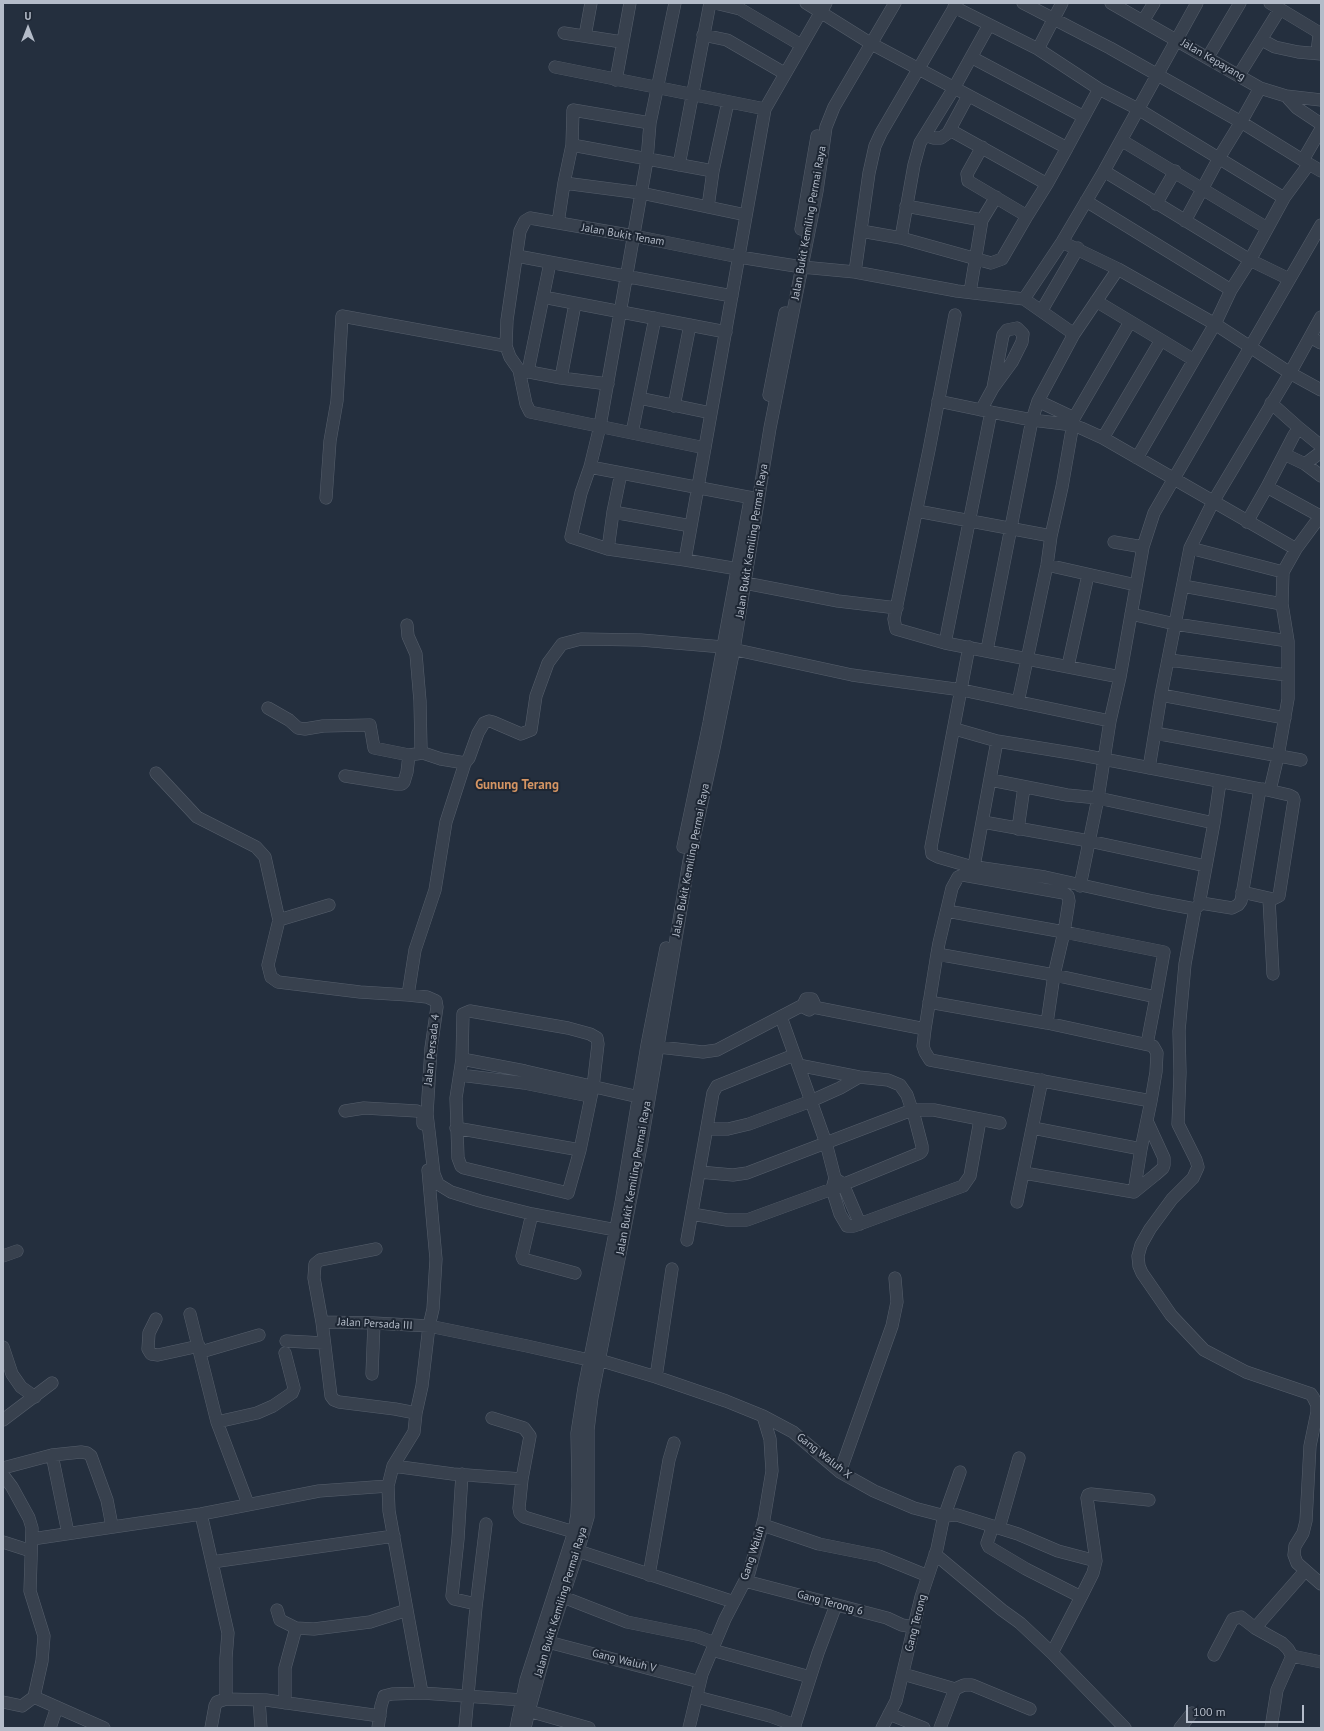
<!DOCTYPE html>
<style>
body{margin:0}
#map{position:relative;width:1324px;height:1731px;overflow:hidden;background:#242f3e;font-family:"PT Sans",sans-serif}
canvas{display:block}
.frame{position:absolute;inset:0;border:4px solid #b4bcc9;pointer-events:none}
.north{position:absolute;left:8px;top:8px;width:40px;height:40px;-webkit-text-stroke:3px #1d2633;paint-order:stroke;rotate:0deg;font-size:11px;font-weight:700;line-height:16px;text-align:center;color:#b4bcc9}
.north::after{content:'';display:block;margin:auto;width:14px;height:18px;background:#b4bcc9;clip-path:polygon(50% 0,100% 100%,50% 72%,0 100%)}
.scale{position:absolute;left:1186px;top:1705px;width:118px;height:18px;box-sizing:border-box;border:2px solid #b4bcc9;border-top:0;padding-left:5px;font-size:12px;line-height:14px;white-space:nowrap;color:#b4bcc9;-webkit-text-stroke:3px #1d2633;paint-order:stroke}
</style>
<div id="map">
<canvas width="1324" height="1731"></canvas>
<div class="frame"></div>
<div class="north">U</div>
<div class="scale">100 m</div>
</div>
<script>
const c = document.querySelector('canvas').getContext('2d');
c.lineJoin = 'round';
function shape(rows) {
  const path = new Path2D();
  for (const r of rows) {
    path.moveTo(r[0], r[1]);
    for (let i = 2; i < r.length; i += 2) path.lineTo(r[i], r[i + 1]);
  }
  return path;
}
function strokePath(path, color, width, dash) {
  c.strokeStyle = color;
  c.lineWidth = width;
  c.lineCap = dash ? 'butt' : 'round';
  c.setLineDash(dash || []);
  c.stroke(path);
}
function label(font, color, halo, rows, align = 'center') {
  c.font = font + ' "PT Sans",sans-serif';
  c.lineWidth = 4;
  c.setLineDash([]);
  c.textBaseline = 'middle';
  c.strokeStyle = halo;
  c.fillStyle = color;
  for (const [text, x, y, turn = 0] of rows) {
    c.save();
    c.translate(x, y);
    c.rotate((+turn || 0) * Math.PI / 180);
    c.textAlign = isNaN(turn) ? turn : align;
    if (halo) c.strokeText(text, 0, 0);
    c.fillText(text, 0, 0);
    c.restore();
  }
}
const minor = shape([
 [675,3,650,123,647,160,600,426,590,467,581,493,571,537,608,549,685,560,738,569],
 [715,3,740,9,801,45],
 [806,3,870,43,1067,148,1099,89,1038,49,954,7],
 [1023,3,1110,48,1241,122,1260,88],
 [1111,3,1260,88,1286,96,1321,100],
 [1270,3,1318,32,1319,35,1317,53],
 [1143,21,1154,3],
 [564,33,622,42],
 [703,35,727,40,784,73],
 [585,36,591,3],
 [1262,40,1275,47,1298,52,1321,54],
 [1038,49,1062,3],
 [971,57,1084,117],
 [1208,57,1240,3],
 [555,67,765,109],
 [1239,75,1280,9],
 [616,80,630,3],
 [1099,89,1138,109,1284,198],
 [1286,96,1297,108,1321,124],
 [950,130,1047,184,1027,216],
 [925,135,933,138,941,138,948,133,968,96],
 [1121,140,1267,228],
 [572,145,713,171],
 [1303,160,1321,129],
 [679,165,710,3],
 [1104,171,1250,260,1284,198,1309,164,1321,171],
 [564,183,641,193,746,215],
 [1047,184,1067,148],
 [1086,201,1231,290],
 [1156,204,1175,171],
 [906,206,982,220,996,197],
 [708,207,713,171,728,102],
 [1185,221,1219,158,1241,122,1309,164],
 [558,223,564,183,572,145,573,110,650,123],
 [801,229,817,136],
 [861,231,901,238,991,263,1002,259,1027,216,968,181,967,174,982,147],
 [901,238,914,165,920,143,954,88,989,25],
 [1062,242,1118,269,1215,324,1231,290,1250,260,1289,279],
 [517,256,732,296],
 [855,272,869,173,875,146,881,133,957,3],
 [970,292,982,220],
 [543,297,726,332],
 [1024,299,1062,242,1104,171,1197,3],
 [1096,301,1161,340],
 [1042,310,1078,248],
 [955,315,929,450,894,619,896,629,945,643,1120,677],
 [1074,334,1118,269],
 [1310,337,1321,317],
 [519,370,510,357,506,346,507,320,520,231,525,221,530,218,634,236,739,257,802,267,855,272,957,291,1024,299,1074,334,1038,401,1032,420,987,650],
 [528,371,550,263],
 [561,378,575,304],
 [608,384,561,378,519,370,526,404,530,412,705,448],
 [769,395,785,313],
 [639,398,711,413],
 [938,401,991,412,1032,420,1073,425,1081,428,1103,438,1296,549,1283,572,1282,604,1288,641,1288,699,1278,756,1270,790],
 [1038,401,1074,418],
 [674,406,690,325],
 [981,410,993,388,1012,362,1022,342,1023,334,1017,328,1007,330,1003,335,993,388],
 [1299,428,1321,446],
 [632,433,655,318],
 [1103,438,1161,340,1194,360,1215,324,1290,373,1310,337,1321,343],
 [1321,452,1305,464,1321,476],
 [1284,454,1305,464],
 [1137,458,1194,360],
 [590,467,758,499],
 [1267,487,1294,435,1299,428,1271,403],
 [326,498,330,441,337,401,342,316,506,346],
 [917,511,1051,536,1047,565,1018,702],
 [613,512,691,526],
 [1247,522,1267,487,1320,516],
 [1051,536,1062,487,1074,418,1130,322],
 [1114,542,1143,547],
 [1190,548,1283,572],
 [608,549,613,512,621,473],
 [1296,549,1321,515],
 [685,560,765,109,826,3],
 [1047,565,1136,585],
 [745,583,838,601,897,608],
 [1183,586,1282,604],
 [1131,614,1175,624,1288,641],
 [407,625,408,636,416,654,420,701,421,749,423,753,441,759,465,763,446,822,435,890,415,950,408,995],
 [945,643,991,412],
 [969,647,931,847,932,854,938,857,969,866,1045,877,1153,901,1195,909,1201,903,1200,899,1214,823,1098,798,1067,795,991,780],
 [1169,660,1287,675],
 [1068,666,1088,575],
 [1161,695,1285,718],
 [268,708,289,720,298,728,305,729,323,726,370,725,374,748,409,755,423,753],
 [955,729,997,741,1077,754,1260,789,1241,901,1238,905,1232,908,1201,903],
 [1155,733,1301,760],
 [465,763,469,758,478,733,484,723,489,721,493,722,521,734,531,730,536,696,548,663,562,644,581,639,641,640,723,647,852,675,962,690,1110,721],
 [1149,768,1161,695,1190,548,1213,502,1290,373,1321,390],
 [156,773,197,817,256,847,265,857,279,920],
 [345,776,396,784,402,784,404,782,407,772,409,755],
 [983,822,1089,841,1206,866],
 [1214,823,1220,782],
 [1018,829,1024,787],
 [683,847,709,723,750,500],
 [974,866,997,741],
 [1080,886,1098,798,1110,721,1120,677,1143,547,1154,513,1321,225],
 [1242,892,1273,899,1279,896,1294,800,1293,797,1289,795,1263,789],
 [1269,899,1273,974],
 [329,905,279,920,268,965,271,977,278,982,360,992,408,995,427,997,436,1001,437,1007,431,1048,427,1114,434,1174,438,1184,451,1192,480,1201,532,1214,621,1231],
 [1195,909,1185,964,1179,1031,1180,1073,1178,1124,1196,1160,1198,1167,1193,1178,1172,1199,1150,1229,1141,1245,1138,1256,1139,1266,1142,1273,1171,1315,1204,1350,1246,1372,1311,1394,1313,1397,1317,1405,1317,1412,1310,1446,1306,1521,1303,1533,1295,1546,1294,1555,1297,1563,1321,1584],
 [937,954,1054,975,1047,1023],
 [929,1002,1047,1023,1153,1046,1157,1053,1156,1072,1151,1101,930,1060,925,1052,923,1046,925,1029,937,954,939,943,952,888,958,877,963,875,1064,893,1068,896,1069,901,1064,932,947,911],
 [813,1007,925,1029],
 [470,1011,568,1028,590,1034,597,1038,598,1044,593,1087,580,1150,568,1193,464,1168,461,1166,458,1158,456,1098,462,1059,463,1014,470,1011],
 [781,1017,826,1143,835,1178,832,1189,840,1214,847,1226,854,1226,963,1186,970,1176,980,1120],
 [1147,1044,1156,997,1164,952,1064,932,1054,975,1156,997],
 [650,1046,703,1052,717,1050,803,1005,806,999,812,999,814,1003,813,1007,809,1010,805,1008,803,1005],
 [462,1059,525,1071,639,1097],
 [460,1075,524,1083,589,1096],
 [345,1111,364,1108,417,1111,423,1114,423,1124],
 [456,1128,580,1150],
 [1033,1128,1141,1149],
 [707,1129,728,1129,749,1124,811,1101,840,1088,859,1077],
 [699,1172,733,1175,747,1173,912,1110,934,1110,1000,1123],
 [1024,1173,1134,1192,1155,1175,1163,1168,1164,1165,1164,1158,1147,1121],
 [837,1180,843,1184,860,1224],
 [1134,1192,1141,1149,1151,1101],
 [1017,1202,1042,1080],
 [532,1214,522,1256,523,1259,575,1273],
 [692,1214,727,1220,747,1220,832,1189,920,1153,922,1151,922,1146,915,1119,907,1095,900,1085,888,1080,859,1077,798,1065],
 [687,1240,713,1093,717,1086,794,1055],
 [376,1249,320,1260,315,1264,314,1278,322,1322,331,1396,334,1400,339,1402,395,1409,416,1413,414,1432,393,1466,388,1486,389,1511,422,1693],
 [3,1256,17,1251],
 [190,1314,217,1422,248,1504],
 [156,1319,149,1333,148,1349,151,1354,158,1355,199,1346],
 [322,1322,374,1323,429,1326,527,1346,589,1360],
 [286,1341,324,1343],
 [3,1347,12,1374,21,1387,35,1397],
 [201,1352,259,1335],
 [599,1360,656,1377,726,1401,763,1416,793,1432,840,1472,874,1491,914,1508,945,1516,957,1515,1018,1534,1058,1551,1096,1561],
 [372,1374,374,1323],
 [656,1377,672,1269],
 [416,1413,422,1386,429,1326,433,1309,436,1259,428,1170],
 [492,1418,524,1428,530,1436,522,1479,519,1508,520,1513,524,1517,574,1532],
 [3,1420,52,1383],
 [217,1422,257,1413,273,1406,292,1393,294,1388,285,1353],
 [52,1455,68,1533],
 [393,1466,453,1474,522,1479],
 [3,1468,52,1455,81,1452,87,1453,91,1456,107,1500,112,1526],
 [840,1472,892,1326,897,1302,895,1278],
 [462,1474,458,1539,452,1596,454,1599,476,1604],
 [3,1475,12,1487,29,1518,32,1528,30,1591,44,1636,42,1661,34,1697,22,1706,3,1702],
 [201,1514,228,1633,226,1658,226,1699],
 [763,1525,819,1544,879,1556,928,1576],
 [993,1526,987,1543,989,1547,1026,1569,1081,1597,1052,1653],
 [999,1528,1019,1458],
 [32,1539,201,1514,319,1491,388,1486],
 [3,1542,31,1551],
 [578,1551,734,1602],
 [935,1554,1002,1610,1020,1623,1052,1653,1125,1728],
 [212,1562,394,1536],
 [649,1575,669,1460,674,1443],
 [745,1581,887,1618,902,1625,914,1627],
 [563,1597,627,1622,696,1636,715,1643],
 [1081,1597,1093,1573,1096,1561,1087,1498,1088,1495,1091,1494,1149,1500],
 [277,1610,280,1620,296,1628,314,1629,370,1622,407,1610],
 [548,1642,700,1682],
 [712,1650,810,1677],
 [1214,1655,1233,1619,1241,1617,1255,1628],
 [1292,1656,1321,1662],
 [903,1674,955,1689],
 [34,1697,104,1728],
 [697,1697,770,1716,795,1725,795,1728],
 [259,1700,261,1728],
 [285,1703,285,1668,296,1628],
 [529,1711,589,1728],
 [889,1714,924,1728],
 [795,1725,818,1653,836,1605],
 [50,1728,57,1707],
 [211,1728,215,1706,217,1702,226,1699,266,1700,380,1716],
 [378,1728,381,1706,384,1696,392,1694,422,1693,522,1700],
 [465,1728,476,1607,486,1524],
 [516,1728,526,1680,574,1532,577,1514,578,1486,577,1433,584,1388,621,1203,647,1045,666,948],
 [525,1728,529,1711,548,1642,578,1551,588,1517,588,1430,592,1397,642,1141,689,861,714,748,734,649,770,428,817,191,826,127,834,107,895,3],
 [689,1728,702,1674,725,1619,749,1573,764,1519,772,1471,770,1439,763,1416],
 [882,1728,896,1701,921,1597,937,1549,943,1520,960,1472],
 [940,1728,955,1689,964,1685,972,1685,1030,1709],
 [1180,1728,1192,1713],
 [1271,1728,1277,1690,1292,1656,1288,1649,1282,1643,1255,1628,1305,1571]
]);
strokePath(minor, '#565f6c', 13);
strokePath(minor, '#38414e', 12);
label('11px', '#b4bcc9', '#1d2633', [
 ["Jalan Kepayang",1213,60,30],
 ["Jalan Bukit Kemiling Permai Raya",809,223,-80],
 ["Jalan Bukit Tenam",623,235,10],
 ["Jalan Bukit Kemiling Permai Raya",752,541,-81],
 ["Jalan Bukit Kemiling Permai Raya",691,860,-79],
 ["Jalan Persada 4",432,1050,-84],
 ["Jalan Bukit Kemiling Permai Raya",634,1178,-80],
 ["Jalan Persada III",375,1324,3],
 ["Gang Waluh X",824,1456,38],
 ["Gang Waluh",753,1553,-72],
 ["Jalan Bukit Kemiling Permai Raya",561,1602,-73],
 ["Gang Terong 6",830,1603,15],
 ["Gang Terong",916,1623,-76],
 ["Gang Waluh V",624,1661,14]
]);
label('bold 13px', '#d59563', '#1d2633', [
 ["Gunung Terang",517,785]
]);
</script>
